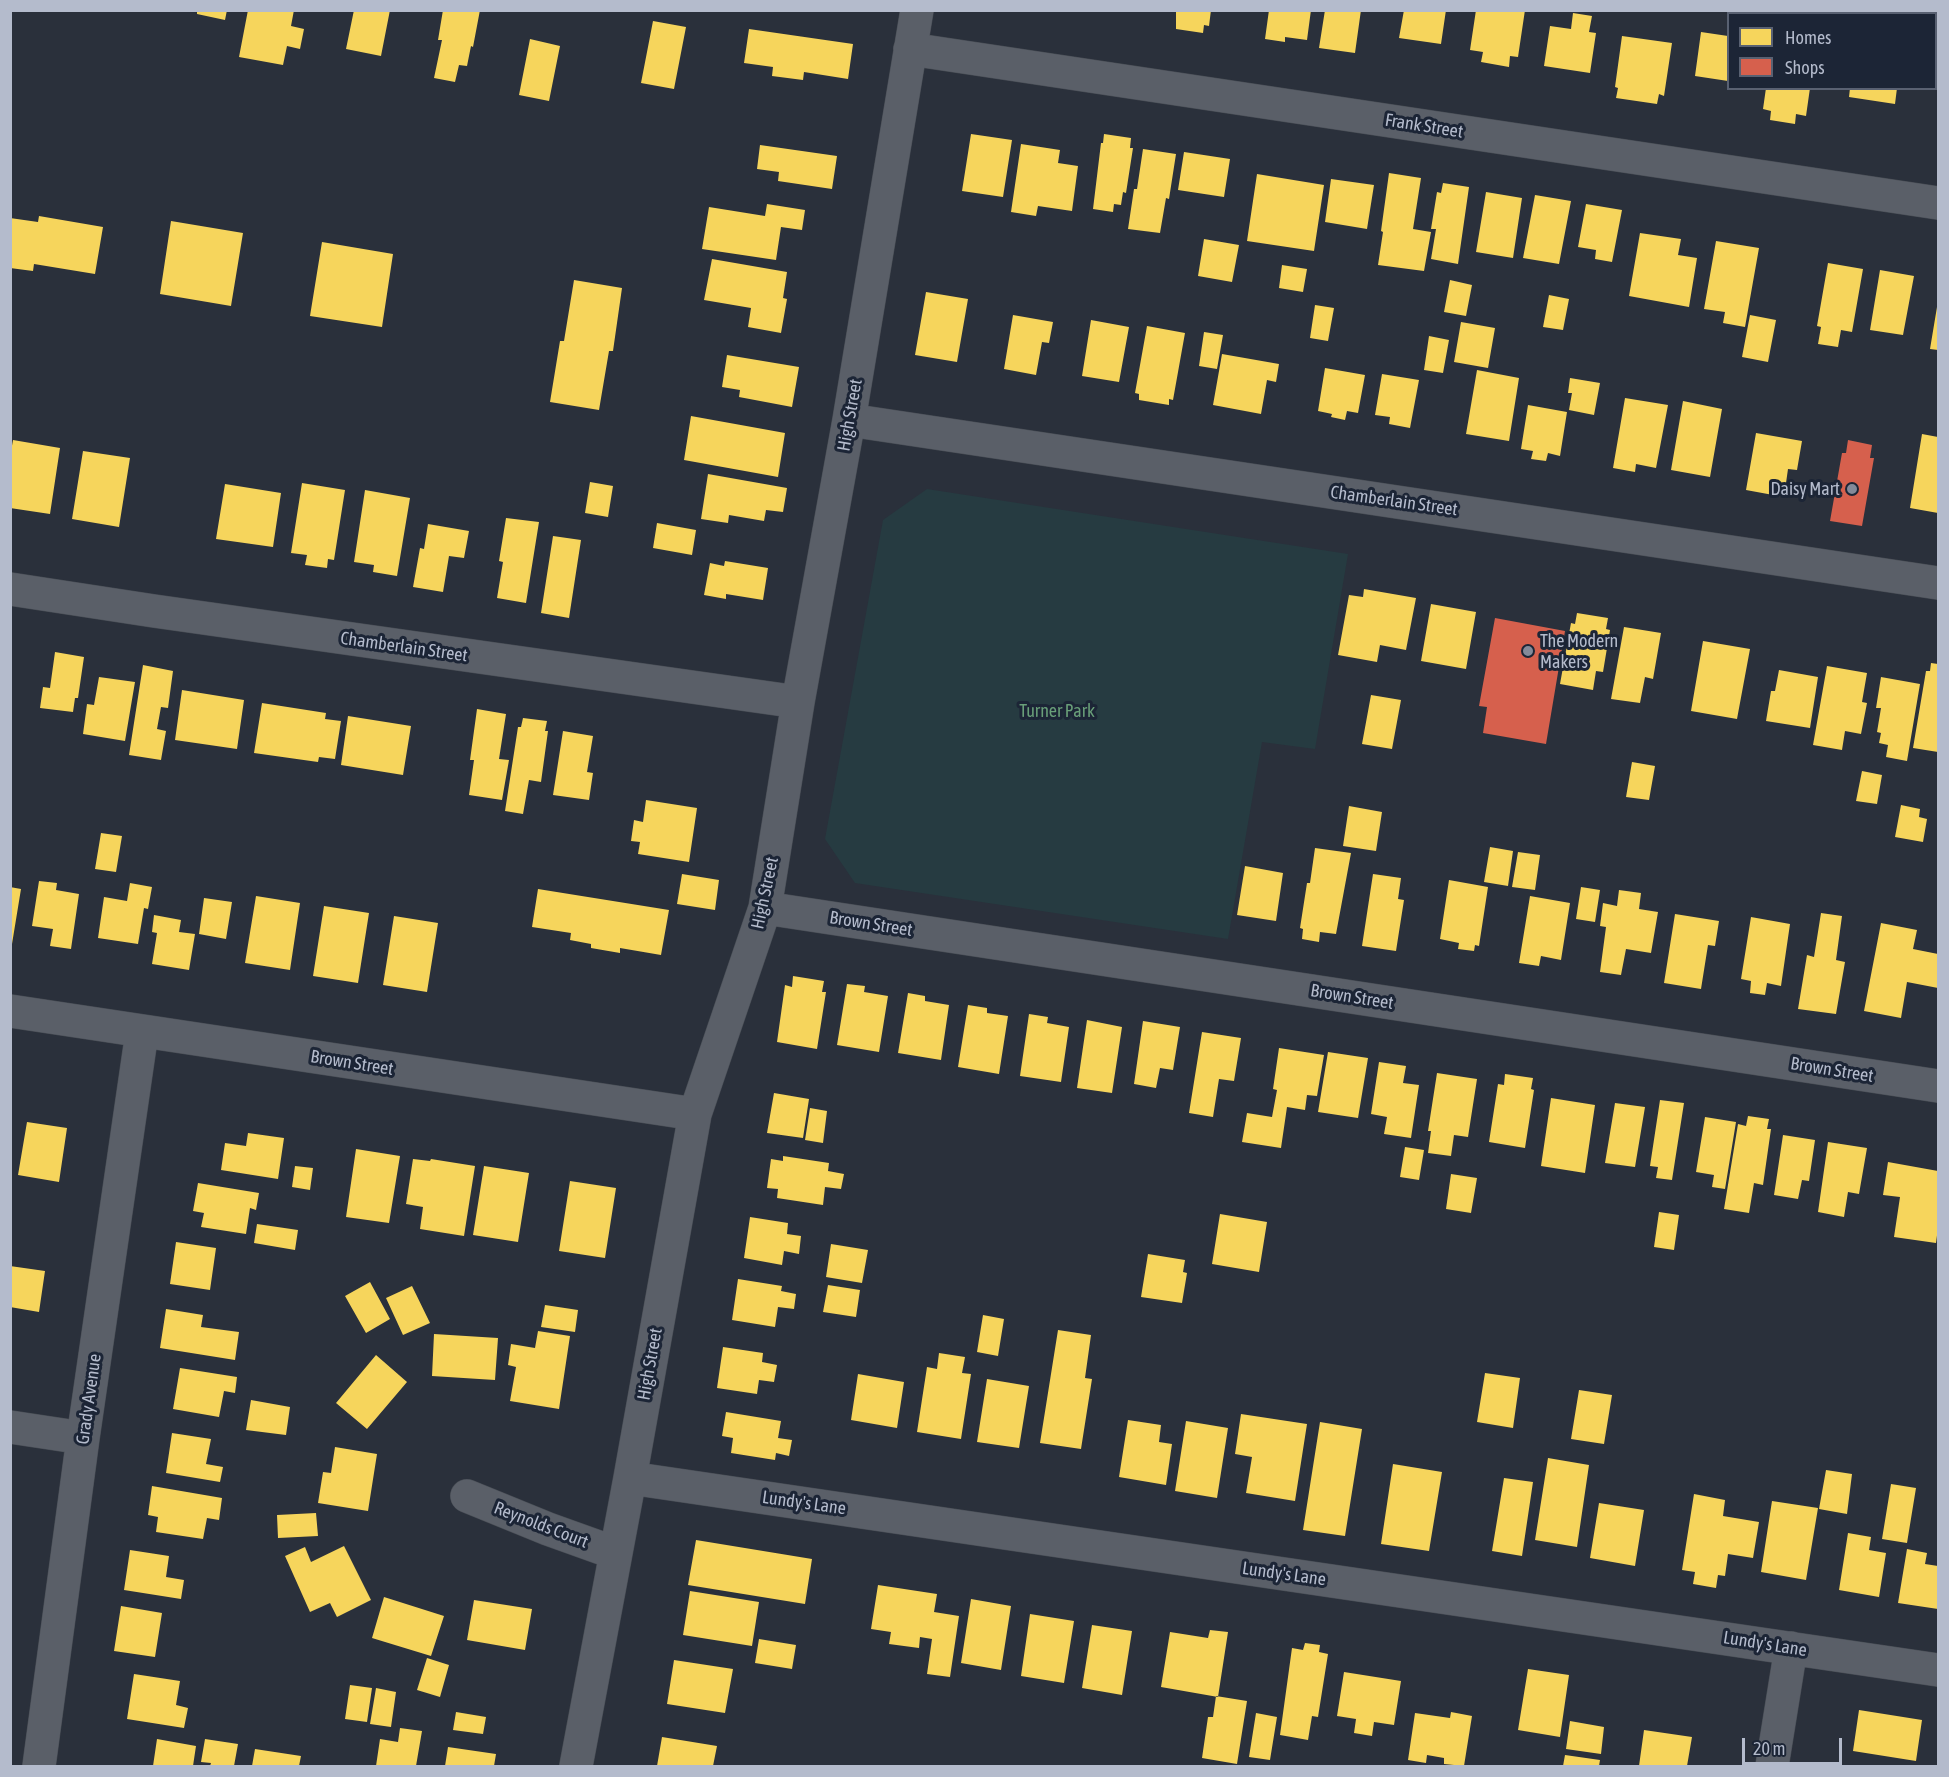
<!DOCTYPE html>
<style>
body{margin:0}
#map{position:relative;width:1949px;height:1777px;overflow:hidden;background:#2a303b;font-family:"Asap Condensed",sans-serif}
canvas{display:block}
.frame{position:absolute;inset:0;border:12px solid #b4bbcc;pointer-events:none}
.legend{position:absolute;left:1727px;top:12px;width:210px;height:78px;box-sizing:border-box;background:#1c2536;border:2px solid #596172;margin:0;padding:8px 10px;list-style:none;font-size:18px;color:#b4bbcc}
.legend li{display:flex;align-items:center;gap:12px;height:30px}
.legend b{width:30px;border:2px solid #596172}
.scale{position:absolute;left:1742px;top:1738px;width:100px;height:27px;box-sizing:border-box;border:3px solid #b4bbcc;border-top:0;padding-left:8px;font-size:18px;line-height:21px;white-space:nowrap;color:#b4bbcc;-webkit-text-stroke:4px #1c2536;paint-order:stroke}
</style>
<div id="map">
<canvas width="1949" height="1777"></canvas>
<div class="frame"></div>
<ul class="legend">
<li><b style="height:16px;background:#f6d55c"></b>Homes</li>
<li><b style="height:16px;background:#d6604d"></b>Shops</li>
</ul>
<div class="scale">20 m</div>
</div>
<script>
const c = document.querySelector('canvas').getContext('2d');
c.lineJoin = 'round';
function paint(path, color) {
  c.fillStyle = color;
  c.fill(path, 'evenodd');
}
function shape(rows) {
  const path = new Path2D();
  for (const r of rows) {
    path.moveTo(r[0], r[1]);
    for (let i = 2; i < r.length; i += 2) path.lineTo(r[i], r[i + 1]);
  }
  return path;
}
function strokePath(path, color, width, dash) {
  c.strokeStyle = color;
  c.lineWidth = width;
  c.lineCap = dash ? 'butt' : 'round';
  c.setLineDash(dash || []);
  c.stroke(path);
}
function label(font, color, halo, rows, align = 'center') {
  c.font = font + ' "Asap Condensed",sans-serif';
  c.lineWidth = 6;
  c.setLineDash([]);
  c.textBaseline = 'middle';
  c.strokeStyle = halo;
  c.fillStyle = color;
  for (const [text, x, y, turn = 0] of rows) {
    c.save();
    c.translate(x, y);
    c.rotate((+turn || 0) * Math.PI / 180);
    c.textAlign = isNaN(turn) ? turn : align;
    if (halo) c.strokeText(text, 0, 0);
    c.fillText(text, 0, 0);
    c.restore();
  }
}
paint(shape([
 [927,489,1348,554,1315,749,1262,742,1228,939,855,883,825,839,883,520]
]), '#263b41');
paint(shape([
 [197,10,227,10,225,20,197,14],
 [248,10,294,10,291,26,304,29,300,49,287,46,283,65,239,57],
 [354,10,390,10,381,56,346,49],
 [443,10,480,10,473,47,471,46,467,66,459,65,455,82,434,78,442,40,438,40],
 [1176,10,1211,10,1209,26,1204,25,1203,33,1176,29],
 [1269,10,1311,10,1307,40,1285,37,1285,42,1265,39],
 [1325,10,1361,10,1355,53,1319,48],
 [1404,10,1446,10,1441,44,1399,38],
 [1476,10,1525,10,1518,57,1510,56,1509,67,1481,62,1483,52,1470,50],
 [1573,13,1592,16,1589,32,1596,33,1590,73,1544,66,1550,26,1571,29],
 [653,21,686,27,674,89,641,83],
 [749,29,853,44,848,79,804,72,803,80,772,76,773,67,744,63],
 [1701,32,1728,36,1728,81,1695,76],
 [1622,36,1672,43,1664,96,1659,94,1657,104,1616,98,1618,88,1615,87],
 [530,39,560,46,549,101,519,95],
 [1766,88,1810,88,1806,116,1796,114,1795,124,1770,120,1771,111,1763,109],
 [1850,88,1897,88,1895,104,1849,97],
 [971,134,1012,140,1003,197,962,191],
 [1104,134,1131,138,1130,148,1133,148,1126,193,1123,192,1121,205,1114,204,1113,212,1093,209,1101,143,1103,143],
 [1021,144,1060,150,1058,163,1078,166,1072,211,1038,206,1036,216,1011,212],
 [760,145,837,156,832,189,778,181,779,172,757,169],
 [1143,149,1176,154,1169,199,1166,198,1160,233,1128,229,1134,189,1137,189],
 [1184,152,1230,159,1224,197,1178,190],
 [1389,173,1421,178,1413,229,1431,232,1424,271,1378,265,1383,232,1381,231],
 [1257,174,1324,185,1314,251,1247,241],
 [1331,179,1374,185,1367,229,1325,222],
 [1443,183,1469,187,1458,264,1431,259,1436,229,1431,229,1437,192,1441,193],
 [1486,192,1522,198,1513,258,1476,252],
 [1535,195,1571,201,1559,264,1523,258],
 [767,204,805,210,802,230,781,227,776,260,702,249,709,207,765,216],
 [1586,204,1622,210,1612,262,1595,259,1596,250,1578,247],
 [39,216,103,227,95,274,34,264,33,271,10,268,10,218,38,222],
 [171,221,243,233,231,306,160,294],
 [1640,233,1681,239,1678,255,1697,258,1689,307,1629,296],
 [1204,239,1239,245,1232,282,1198,276],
 [1716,241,1759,248,1745,327,1723,323,1725,312,1704,309],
 [322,242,393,254,382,327,310,316],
 [712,259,787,272,783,298,787,299,781,333,748,327,751,308,704,300],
 [1828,263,1863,269,1852,332,1841,330,1838,347,1818,344,1821,327,1817,326],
 [1282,265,1307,269,1303,292,1279,288],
 [1880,270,1914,276,1903,335,1870,330],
 [574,280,622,288,613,351,609,351,599,410,550,402,560,341,564,341],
 [1450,280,1472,285,1466,316,1444,312],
 [926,292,968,299,957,362,915,355],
 [1549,295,1569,299,1563,330,1543,327],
 [1315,305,1334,308,1328,341,1310,338],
 [1937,307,1938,308,1938,350,1930,349],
 [1013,315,1053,322,1049,343,1042,342,1036,375,1004,369],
 [1750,315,1776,320,1768,362,1742,357],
 [1091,320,1129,327,1119,382,1082,376],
 [1461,322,1495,328,1488,368,1454,362],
 [1147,326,1185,333,1173,400,1169,399,1169,405,1139,400,1139,394,1135,393],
 [1204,332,1223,335,1217,369,1199,366],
 [1429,336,1449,340,1443,373,1424,370],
 [1222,354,1279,364,1276,382,1267,380,1261,414,1213,405],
 [727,355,799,367,792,407,739,397,740,390,722,387],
 [1325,368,1365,375,1358,413,1347,411,1345,420,1331,417,1332,414,1318,411],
 [1477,370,1519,378,1509,441,1466,434],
 [1382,374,1419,380,1410,428,1389,424,1390,417,1375,415],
 [1570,378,1600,383,1594,415,1569,410,1572,393,1568,393],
 [1625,398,1668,405,1656,468,1636,464,1635,472,1613,468],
 [1683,401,1722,409,1710,477,1671,470],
 [1528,405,1567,412,1560,456,1548,453,1546,461,1531,459,1533,451,1521,449],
 [691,416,785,433,778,477,684,460],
 [1756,433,1802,441,1797,470,1788,469,1784,497,1746,490],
 [1922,434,1938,437,1938,513,1910,508],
 [13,440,60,448,50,514,10,508,10,457],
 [83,451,130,458,119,527,72,519],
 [708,474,787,488,783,512,766,510,764,521,729,515,728,523,701,519],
 [590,482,613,486,608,517,585,513],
 [302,483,345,490,334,560,328,559,327,568,305,565,307,555,291,553],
 [225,484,281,493,273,547,216,539],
 [365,490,410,498,397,576,373,572,374,565,354,562],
 [506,518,539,522,526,603,497,598,503,562,499,561],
 [657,523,696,530,692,555,653,548],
 [428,524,469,531,464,558,449,556,443,592,413,587,420,548,424,549],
 [553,536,581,540,569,618,541,613],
 [725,561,768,568,763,600,726,594,726,599,704,595,710,563,724,566],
 [1364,589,1416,598,1406,650,1380,645,1377,662,1338,655,1349,595,1363,597],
 [1431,604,1476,612,1466,669,1421,661],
 [1577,613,1608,618,1606,629,1610,630,1603,672,1596,671,1593,690,1560,684,1571,623,1575,624],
 [1624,627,1661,633,1653,679,1645,677,1640,703,1611,699],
 [1703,641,1750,649,1737,719,1691,711],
 [55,652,84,657,78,698,75,698,73,712,40,708,43,687,50,688],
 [1931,663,1938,664,1938,752,1913,748,1926,671,1930,671],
 [143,665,173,671,168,708,161,707,157,729,166,731,161,760,129,755],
 [1827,666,1867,673,1862,702,1867,703,1861,734,1845,731,1842,750,1813,745],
 [1779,670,1818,677,1810,728,1766,721,1771,691,1775,691],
 [99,677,135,682,125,741,83,734,87,704,94,705],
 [1881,677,1920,684,1907,761,1886,757,1888,745,1879,743,1881,733,1877,732,1881,708,1876,708],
 [182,690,244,700,237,749,175,740],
 [1371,695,1401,700,1392,749,1362,744],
 [262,703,326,713,325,719,341,721,335,759,319,757,318,762,254,753],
 [477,709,506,714,499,759,509,760,502,800,469,795,474,760,470,760],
 [348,716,411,726,403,775,341,765],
 [523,718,547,721,545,731,548,731,541,782,529,780,523,814,505,811,518,727,521,727],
 [563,731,593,736,587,772,593,773,589,800,553,795],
 [1632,762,1655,766,1649,800,1626,797],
 [1862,771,1882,775,1877,804,1856,801],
 [646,800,697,808,689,862,638,854,640,842,631,841,634,820,643,822],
 [1901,805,1920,809,1919,817,1927,819,1923,842,1895,837],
 [1349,806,1382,812,1376,851,1343,846],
 [101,833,122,836,116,872,95,869],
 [1490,847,1513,851,1508,886,1484,882],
 [1315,848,1351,853,1336,934,1320,932,1319,942,1302,939,1303,929,1300,928,1307,883,1310,883],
 [1518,852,1540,855,1535,890,1512,887],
 [1245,866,1283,873,1276,921,1237,915],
 [682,874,719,880,715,910,677,904],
 [1373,874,1401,878,1398,899,1404,900,1396,951,1362,946],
 [1449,880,1488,887,1479,946,1475,945,1474,951,1458,949,1459,943,1440,939],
 [39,881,57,883,56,890,79,894,71,949,50,946,53,929,32,926],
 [130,883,152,887,148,909,144,908,138,944,98,938,104,897,127,901],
 [10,887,21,889,12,944,10,944],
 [1581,887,1600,890,1595,922,1576,919],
 [538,889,669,910,661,955,620,948,620,953,591,948,591,944,570,940,571,933,532,927],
 [1619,890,1641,893,1639,909,1658,912,1651,953,1626,949,1621,975,1600,972,1606,927,1600,926,1603,903,1617,906],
 [256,896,300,903,290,970,245,963],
 [1530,896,1570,903,1561,960,1541,956,1539,966,1519,963],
 [204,898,232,902,226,939,199,934],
 [324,906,369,913,358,983,313,976],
 [1821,913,1842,916,1836,960,1845,962,1836,1014,1798,1009,1807,955,1814,957],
 [1675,914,1719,921,1715,946,1708,945,1701,989,1664,983],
 [154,915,181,920,179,932,195,934,189,970,152,964,157,933,152,932],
 [394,916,438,923,427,992,383,985],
 [1751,917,1790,924,1781,986,1767,983,1765,995,1750,993,1751,981,1741,979],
 [1881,923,1917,930,1913,949,1938,954,1938,988,1907,982,1901,1018,1864,1011],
 [793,976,824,981,822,992,826,992,817,1049,777,1042,785,985,792,987],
 [847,984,865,986,864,992,888,996,879,1052,837,1045],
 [908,993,925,996,925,1001,949,1005,941,1060,898,1053],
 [968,1005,987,1008,987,1013,1008,1016,999,1074,958,1067],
 [1029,1014,1048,1017,1047,1023,1069,1027,1061,1082,1020,1076],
 [1087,1020,1122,1027,1112,1093,1077,1088],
 [1143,1021,1180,1027,1173,1070,1160,1068,1156,1088,1134,1084],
 [1202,1032,1241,1038,1234,1081,1219,1079,1213,1117,1189,1113],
 [1279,1048,1324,1055,1317,1096,1307,1095,1305,1110,1287,1107,1281,1148,1242,1142,1247,1113,1272,1117,1277,1090,1273,1089],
 [1328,1052,1368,1058,1358,1118,1318,1112],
 [1379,1062,1406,1066,1403,1083,1419,1085,1411,1138,1384,1134,1387,1117,1371,1114],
 [1437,1073,1477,1079,1468,1137,1454,1135,1451,1156,1428,1153,1431,1131,1428,1131],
 [1505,1074,1533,1078,1531,1089,1534,1090,1525,1148,1489,1142,1498,1084,1504,1085],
 [774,1093,809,1099,803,1138,767,1133],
 [1551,1098,1595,1105,1585,1173,1541,1166],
 [1660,1100,1684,1103,1672,1180,1656,1178,1658,1167,1650,1166],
 [1615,1103,1645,1107,1635,1167,1605,1163],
 [810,1108,827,1111,823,1143,805,1140],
 [1748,1116,1769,1119,1767,1129,1771,1129,1763,1185,1754,1183,1749,1213,1724,1209,1738,1124,1746,1126],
 [1705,1117,1736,1122,1725,1189,1712,1187,1714,1175,1696,1172],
 [27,1122,67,1128,59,1182,18,1175],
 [248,1133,284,1138,278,1179,221,1170,225,1143,246,1146],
 [1783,1135,1815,1140,1809,1181,1802,1180,1798,1199,1774,1195],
 [1828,1142,1867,1148,1859,1194,1848,1192,1844,1217,1818,1212],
 [1405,1147,1424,1150,1419,1180,1400,1177],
 [356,1149,400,1156,389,1223,346,1217],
 [783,1156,829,1163,828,1171,844,1174,841,1189,825,1187,823,1205,777,1198,778,1189,767,1188,771,1159,783,1161],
 [413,1159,430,1161,431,1159,475,1166,464,1236,420,1229,423,1207,406,1204],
 [1888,1162,1938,1171,1938,1228,1936,1243,1894,1237,1900,1197,1883,1195],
 [295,1166,313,1168,310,1190,292,1187],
 [484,1166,529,1173,518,1242,473,1235],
 [1451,1174,1477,1178,1471,1213,1446,1209],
 [570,1181,616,1188,605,1258,559,1251],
 [198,1183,259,1193,256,1210,250,1208,246,1234,201,1227,204,1213,193,1211],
 [1659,1212,1679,1215,1674,1250,1654,1247],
 [1220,1214,1267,1222,1259,1272,1212,1264],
 [750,1217,788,1223,787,1234,801,1236,799,1254,784,1251,782,1265,744,1258],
 [257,1224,298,1230,295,1250,254,1243],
 [176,1242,216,1248,210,1290,170,1284],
 [831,1244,868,1250,862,1283,826,1277],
 [1148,1254,1185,1260,1183,1272,1187,1273,1182,1303,1141,1297],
 [10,1266,45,1271,39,1312,10,1307],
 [738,1279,782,1286,781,1291,796,1294,794,1309,778,1307,775,1327,732,1320],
 [370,1282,390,1319,366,1333,345,1296],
 [828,1285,860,1290,856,1317,823,1312],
 [412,1286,430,1323,403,1335,386,1298],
 [545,1305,578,1310,575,1332,541,1327],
 [166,1309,203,1315,201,1327,239,1332,235,1360,160,1348],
 [983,1315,1004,1319,998,1356,977,1352],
 [1058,1330,1091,1335,1085,1378,1092,1379,1081,1449,1040,1443],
 [538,1331,570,1336,559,1409,510,1401,516,1367,508,1365,511,1344,535,1348],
 [434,1334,498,1338,495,1380,432,1376],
 [723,1347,763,1353,762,1362,777,1365,774,1382,759,1380,757,1394,717,1388],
 [939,1353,965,1357,962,1373,971,1374,961,1439,917,1432,927,1367,937,1369],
 [376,1355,407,1382,367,1429,336,1403],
 [180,1368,237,1377,235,1393,224,1391,219,1417,173,1409],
 [1485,1373,1520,1378,1513,1428,1477,1422],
 [858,1374,904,1382,897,1428,851,1420],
 [987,1379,1029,1386,1019,1448,977,1442],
 [1579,1390,1612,1395,1604,1444,1571,1439],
 [251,1400,290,1407,286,1435,246,1430],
 [726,1412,781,1421,778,1438,792,1440,789,1456,776,1453,775,1460,731,1453,733,1438,722,1436],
 [1241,1414,1307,1424,1295,1501,1246,1493,1252,1457,1235,1454],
 [1128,1420,1161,1425,1159,1442,1172,1444,1166,1485,1119,1477],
 [1186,1421,1228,1428,1217,1498,1175,1491],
 [1320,1422,1362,1429,1345,1536,1303,1530],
 [172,1433,211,1439,206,1464,223,1467,220,1482,166,1473],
 [335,1447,377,1454,368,1511,318,1503,323,1472,331,1473],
 [1548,1458,1589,1465,1577,1547,1535,1540],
 [1393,1464,1442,1472,1429,1551,1381,1544],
 [1826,1470,1852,1474,1847,1514,1819,1509],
 [1504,1478,1533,1482,1522,1556,1492,1551],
 [1891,1484,1916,1488,1907,1543,1882,1539],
 [152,1486,222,1498,219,1520,207,1518,203,1539,156,1532,158,1517,148,1515],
 [1694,1494,1725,1500,1723,1516,1759,1522,1753,1558,1728,1554,1725,1576,1718,1575,1716,1588,1693,1584,1695,1572,1682,1570],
 [1772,1501,1818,1508,1806,1580,1761,1572],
 [1599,1503,1644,1510,1635,1566,1590,1558],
 [316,1513,318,1536,278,1538,277,1515],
 [1848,1533,1871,1537,1869,1550,1886,1553,1879,1597,1839,1590],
 [696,1540,812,1559,805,1604,688,1585],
 [344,1546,371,1600,337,1617,330,1603,310,1612,285,1556,305,1547,311,1562],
 [1907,1549,1927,1553,1925,1564,1938,1566,1938,1609,1898,1603],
 [130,1550,169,1556,166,1577,184,1580,181,1599,124,1590],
 [878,1585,937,1594,934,1612,959,1616,950,1677,927,1674,932,1639,920,1637,919,1648,889,1644,891,1632,871,1629],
 [690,1591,759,1602,752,1646,683,1635],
 [384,1597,444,1616,431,1656,372,1638],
 [971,1599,1011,1606,1001,1670,961,1663],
 [474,1600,532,1609,525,1650,467,1640],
 [121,1606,162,1613,155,1657,114,1651],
 [1030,1614,1074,1621,1064,1683,1021,1676],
 [1092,1625,1132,1631,1122,1695,1082,1688],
 [1210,1630,1228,1632,1218,1697,1161,1687,1170,1632,1208,1638],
 [759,1639,796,1645,792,1669,755,1663],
 [1305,1643,1320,1645,1319,1652,1328,1654,1318,1717,1312,1716,1308,1740,1280,1735,1292,1648,1303,1650],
 [427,1658,449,1665,440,1697,417,1690],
 [674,1660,733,1669,725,1713,667,1704],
 [1528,1669,1569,1675,1560,1737,1518,1730],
 [1344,1672,1401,1681,1394,1725,1374,1722,1372,1736,1354,1733,1356,1719,1337,1716],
 [134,1674,180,1681,176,1705,188,1708,184,1728,127,1719],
 [350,1685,372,1688,367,1722,345,1719],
 [376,1688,396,1692,391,1727,370,1724],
 [1216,1696,1247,1701,1237,1764,1202,1758,1208,1717,1213,1717],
 [1859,1710,1922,1720,1916,1761,1853,1751],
 [456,1712,486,1717,483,1734,453,1730],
 [1451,1712,1472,1716,1464,1766,1444,1764,1444,1758,1427,1755,1426,1763,1408,1760,1415,1713,1450,1718],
 [1256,1713,1277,1717,1270,1760,1249,1757],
 [1570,1721,1604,1727,1601,1754,1566,1749],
 [400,1728,422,1731,416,1766,376,1766,380,1739,398,1742],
 [1644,1730,1692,1737,1687,1766,1639,1766],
 [662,1737,717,1746,713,1766,657,1766],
 [157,1739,196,1746,193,1766,153,1766],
 [205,1739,238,1744,234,1766,210,1766,211,1763,201,1762],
 [448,1747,496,1754,494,1766,445,1766],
 [255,1749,301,1756,299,1766,252,1766],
 [1565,1755,1600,1760,1599,1766,1563,1766]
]), '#f6d55c');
paint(shape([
 [1848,440,1872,445,1870,458,1874,458,1862,526,1830,521,1842,453,1846,453],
 [1495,618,1565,631,1546,744,1483,733,1487,707,1479,706]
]), '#d6604d');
const minor = shape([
 [910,49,1938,203],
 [849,420,1938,583],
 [10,589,154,611,798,702],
 [765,908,1938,1086],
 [10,1011,695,1114],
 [10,1427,83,1438],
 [630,1478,1938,1670],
 [467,1496,548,1529,615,1553],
 [39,1766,83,1438,142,1032],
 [576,1766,630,1478,695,1114,765,908,798,702,849,420,917,10],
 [1772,1766,1791,1648]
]);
strokePath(minor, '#484d55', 34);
strokePath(minor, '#5a5f68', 33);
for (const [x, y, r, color] of [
 [1852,489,6,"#848a99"],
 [1528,651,6,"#848a99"]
]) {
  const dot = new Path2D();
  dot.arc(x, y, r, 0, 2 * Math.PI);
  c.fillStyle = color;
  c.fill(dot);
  strokePath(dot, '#1c2536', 2);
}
label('18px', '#b4bbcc', '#1c2536', [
 ["Frank Street",1424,126,9],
 ["High Street",850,415,-80],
 ["Chamberlain Street",1394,501,8],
 ["Chamberlain Street",404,647,8],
 ["High Street",765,893,-78],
 ["Brown Street",871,924,9],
 ["Brown Street",1352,997,9],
 ["Brown Street",352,1063,9],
 ["Brown Street",1832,1070,9],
 ["High Street",650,1364,-80],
 ["Grady Avenue",89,1399,-82],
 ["Lundy's Lane",804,1503,8],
 ["Reynolds Court",541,1525,21],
 ["Lundy's Lane",1284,1574,8],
 ["Lundy's Lane",1765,1644,9]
]);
label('18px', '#b4bbcc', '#1c2536', [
 ["Daisy Mart",1840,489],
 ["The Modern",1540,641,"left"],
 ["Makers",1540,662,"left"]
], 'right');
label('18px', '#699f79', '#1c2536', [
 ["Turner Park",1057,711]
]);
</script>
